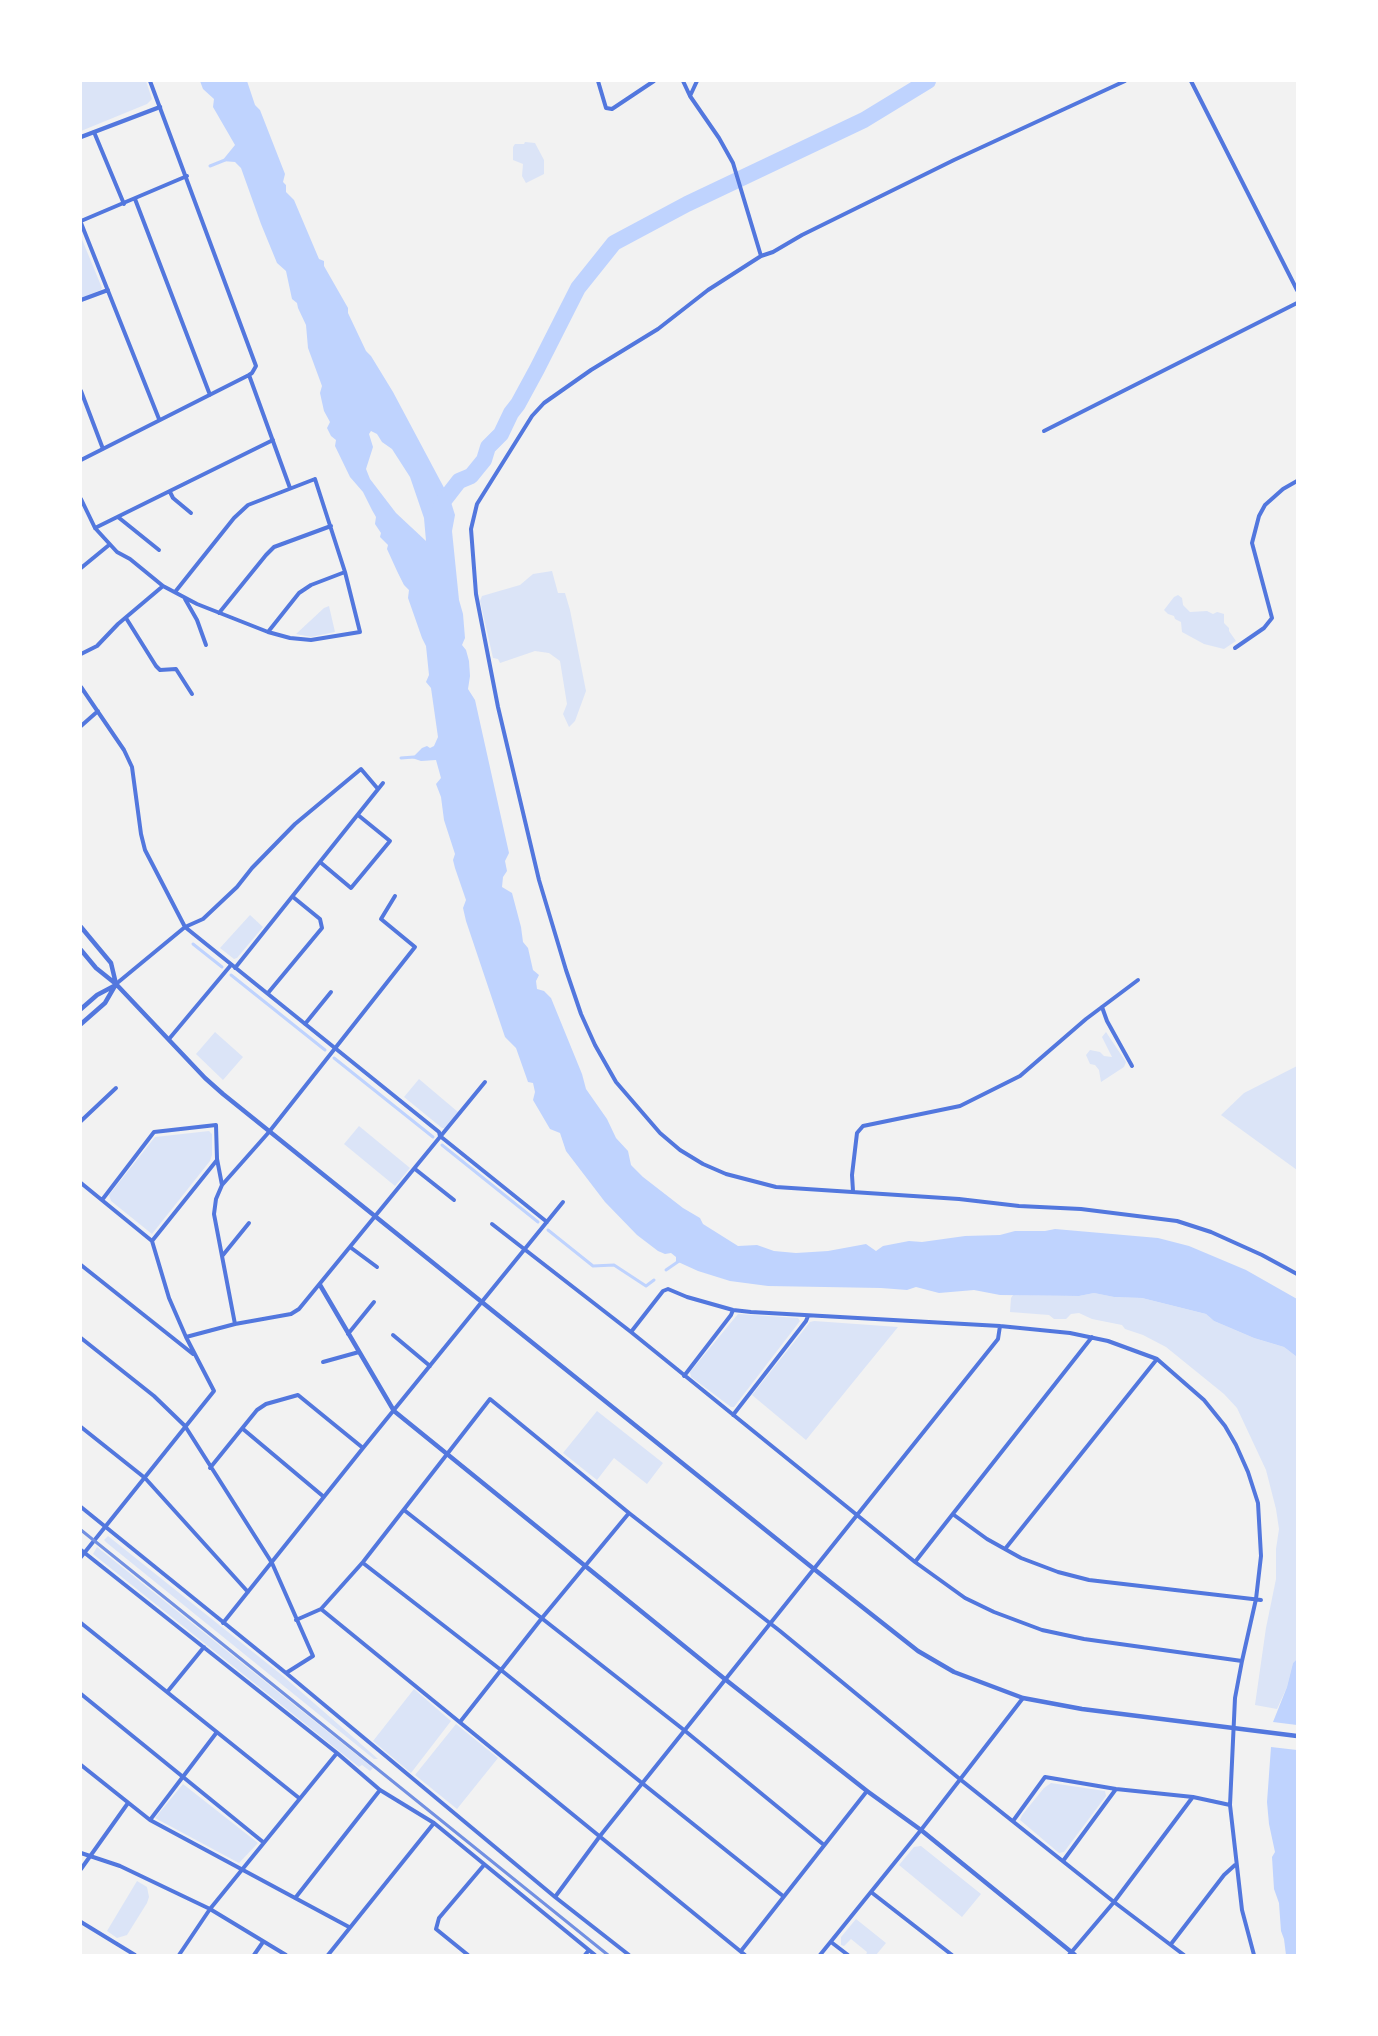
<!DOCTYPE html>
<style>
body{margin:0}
#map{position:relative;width:1378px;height:2036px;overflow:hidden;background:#f2f2f2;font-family:Signika,sans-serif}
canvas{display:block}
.frame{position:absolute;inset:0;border:82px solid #fff;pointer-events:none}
</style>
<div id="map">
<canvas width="1378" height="2036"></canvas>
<div class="frame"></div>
</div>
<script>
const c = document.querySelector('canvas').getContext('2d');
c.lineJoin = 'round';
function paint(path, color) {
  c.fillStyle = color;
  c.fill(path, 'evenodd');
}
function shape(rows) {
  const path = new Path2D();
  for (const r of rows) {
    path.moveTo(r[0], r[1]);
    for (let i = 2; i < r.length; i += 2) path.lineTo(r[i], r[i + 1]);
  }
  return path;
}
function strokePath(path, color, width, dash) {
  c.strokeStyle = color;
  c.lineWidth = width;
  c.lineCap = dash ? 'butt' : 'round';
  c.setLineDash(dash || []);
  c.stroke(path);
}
paint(shape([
 [81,81,146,81,152,99,147,104,81,131],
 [525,142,535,143,544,160,544,174,526,183,522,176,523,164,513,160,513,147,515,144,524,144],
 [81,237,102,288,101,290,81,298],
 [552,571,558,593,565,593,570,610,586,691,575,721,569,727,563,714,567,704,560,661,549,653,535,651,500,663,498,659,493,658,480,601,482,596,520,585,533,574],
 [1178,595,1182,598,1183,605,1190,612,1207,611,1213,614,1217,612,1224,614,1224,623,1229,628,1229,631,1236,641,1224,649,1204,644,1182,632,1181,622,1175,619,1174,616,1168,614,1164,610,1174,597],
 [329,606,335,632,311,637,296,634,324,608],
 [250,915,263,927,237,958,234,959,220,948],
 [215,1032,243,1057,223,1080,196,1054],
 [1106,1032,1126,1062,1124,1067,1101,1082,1099,1070,1095,1065,1090,1064,1086,1055,1090,1050,1100,1052,1104,1056,1112,1057,1102,1037],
 [1297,1066,1297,1170,1221,1115,1244,1093],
 [419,1079,458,1112,445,1128,442,1128,404,1097],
 [359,1126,410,1168,395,1186,344,1144],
 [209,1131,212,1134,212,1155,210,1161,152,1234,111,1201,109,1195,155,1137],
 [1094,1293,1114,1297,1142,1298,1206,1314,1214,1321,1254,1338,1284,1347,1297,1357,1297,1659,1293,1663,1287,1687,1277,1709,1255,1705,1266,1628,1276,1579,1276,1549,1279,1529,1276,1509,1266,1470,1237,1408,1224,1394,1166,1347,1143,1335,1125,1329,1122,1325,1092,1319,1079,1313,1071,1314,1066,1319,1054,1319,1049,1315,1010,1312,1011,1298,1013,1295,1079,1296],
 [738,1314,798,1318,800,1321,734,1407,731,1407,691,1377,690,1372],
 [814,1321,898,1327,806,1440,752,1395,810,1322],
 [597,1411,663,1463,647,1484,614,1458,597,1480,563,1453],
 [108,1536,283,1676,378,1759,374,1759,107,1543,104,1540],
 [97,1547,373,1768,370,1771,362,1765,359,1767,93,1554],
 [414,1689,451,1721,411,1773,373,1741],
 [456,1724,498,1758,457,1809,415,1775],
 [1051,1783,1105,1791,1106,1796,1064,1852,1059,1853,1020,1820,1022,1815,1044,1788],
 [183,1784,258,1843,239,1863,155,1818],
 [921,1846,981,1894,962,1917,899,1865,914,1847],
 [137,1881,147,1887,149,1897,147,1903,127,1935,117,1938,107,1931],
 [856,1919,886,1943,876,1955,866,1955,867,1952,851,1939,844,1946,841,1945,841,1937]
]), '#dbe4f7');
paint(shape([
 [200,81,247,81,255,105,260,110,285,174,283,182,286,185,286,192,294,200,319,259,324,261,324,266,348,308,348,313,366,351,371,356,393,392,450,499,455,515,452,531,459,600,463,614,465,638,462,645,466,650,469,661,470,676,468,689,475,700,509,853,505,861,507,871,503,877,502,887,512,893,521,927,523,942,528,948,533,970,539,975,536,981,537,989,544,991,551,998,582,1074,586,1089,607,1119,616,1138,628,1151,631,1165,643,1177,683,1208,700,1218,703,1224,738,1246,757,1245,774,1251,796,1253,828,1251,866,1244,876,1251,883,1246,909,1241,922,1242,965,1236,1000,1235,1015,1231,1045,1231,1055,1229,1158,1238,1189,1246,1246,1270,1297,1299,1297,1357,1284,1347,1254,1338,1214,1321,1206,1314,1142,1298,1114,1297,1094,1293,1079,1296,1000,1295,974,1290,939,1293,916,1287,907,1290,881,1288,768,1286,730,1281,698,1271,676,1261,676,1257,671,1253,665,1254,658,1251,637,1235,605,1202,566,1151,560,1133,550,1129,533,1100,535,1092,533,1083,528,1082,516,1048,505,1037,466,921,463,908,466,900,455,868,453,860,455,854,444,820,441,797,436,784,441,778,436,760,421,761,412,758,422,748,427,746,430,748,434,746,438,737,431,688,426,682,429,675,426,646,422,638,408,598,409,590,404,585,397,571,387,549,388,545,380,537,381,533,375,524,376,517,372,510,363,492,350,477,335,446,336,440,331,436,327,428,330,422,324,411,320,393,322,386,308,348,306,325,298,308,297,303,292,299,286,271,277,263,261,224,241,168,235,162,222,161,235,145,213,107,214,99,203,89],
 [371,431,377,434,382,442,392,449,410,477,424,518,426,541,396,513,370,479,366,469,373,447,369,434],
 [1297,1659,1297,1725,1273,1722,1287,1687,1293,1663],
 [1271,1747,1297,1750,1297,1955,1286,1955,1284,1939,1281,1931,1279,1903,1274,1889,1272,1857,1275,1852,1269,1824,1267,1802]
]), '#bfd3fe');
strokePath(shape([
 [210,166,225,160],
 [401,758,414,757],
 [193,944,222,967],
 [231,975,325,1050],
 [334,1058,433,1137],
 [442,1145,538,1222],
 [548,1230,593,1266,614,1265,646,1286,654,1280],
 [666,1270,679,1261]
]), '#bfd3fe', 3);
strokePath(shape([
 [439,514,442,503,459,481,471,476,484,460,488,447,501,434,511,413,518,404,537,369,578,288,614,243,687,204,864,120,928,81]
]), '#bfd3fe', 16);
strokePath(shape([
 [598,81,606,108,612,109,654,81],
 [683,81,690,96,719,138,733,163,761,256],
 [1125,81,954,160,802,235,773,252,761,256,708,290,658,329,591,370,544,403,532,416,477,504,471,529,476,594,498,707,539,880,566,970,581,1014,595,1045,616,1082,660,1133,680,1150,703,1164,726,1174,776,1187,959,1199,1019,1206,1081,1209,1177,1221,1211,1232,1262,1255,1297,1274],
 [1191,81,1297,290],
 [690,96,697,81],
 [94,132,124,204],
 [135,199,210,395],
 [81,221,187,176],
 [81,223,159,419],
 [81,300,108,290],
 [249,375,290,488],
 [81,391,103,449],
 [1044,431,1297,303],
 [81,460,249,375,252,373,256,366,150,81],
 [170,492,173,498,191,513],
 [81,499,95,528,117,552,130,559,163,586,197,604,268,632,290,638,311,640,360,632,345,572,315,479,248,505,234,518,175,592],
 [118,517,159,550],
 [95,528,273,440],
 [81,568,109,545],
 [185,599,197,620,206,645],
 [219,613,266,555,274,547,331,526],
 [126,618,156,666,160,670,176,669,192,694],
 [268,632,299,593,311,585,345,572],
 [1235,648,1264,628,1272,618,1252,543,1259,516,1265,505,1283,489,1297,481],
 [81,654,97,646,118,624,163,586],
 [81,687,124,750,132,767,141,834,145,850,185,927,439,1132,440,1136,547,1222],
 [81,726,98,711],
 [320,862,351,888,390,841,358,815],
 [235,968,383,783],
 [116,984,185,927,203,919,237,887,252,868,295,824,361,769,378,789],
 [268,993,322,928,320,919,293,897],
 [1102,1007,1107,1021,1132,1066],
 [305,1024,331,992],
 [169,1039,231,965],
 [81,1121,116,1088],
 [415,1169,454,1200],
 [81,1183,152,1241,169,1298,186,1337,214,1391,81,1557],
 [222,1185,269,1132,415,947,381,919,395,896],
 [853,1191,852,1175,857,1133,863,1126,960,1106,1020,1076,1086,1019,1138,980],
 [102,1200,154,1132,216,1125,217,1159,222,1185,216,1199,214,1214,235,1324],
 [492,1224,631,1332,915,1562,965,1598,994,1612,1042,1630,1084,1639,1242,1661],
 [152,1241,217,1160],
 [350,1247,377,1267],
 [223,1255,249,1223],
 [81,1265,193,1354],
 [631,1332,663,1291,668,1289,687,1297,733,1310,751,1312,1000,1326,1070,1333,1108,1341,1157,1359,1204,1400,1225,1426,1236,1445,1248,1472,1258,1503,1261,1556,1256,1599,1242,1661,1235,1698,1230,1805,1242,1910,1254,1955],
 [348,1334,374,1302],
 [393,1335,430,1366],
 [186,1337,235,1324,291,1314,299,1309,485,1082],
 [81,1338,154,1396,185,1426,272,1563,313,1656,286,1673],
 [323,1362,359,1352],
 [684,1376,731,1315,733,1310],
 [733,1415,806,1321,808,1316],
 [81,1427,145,1478,248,1592],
 [243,1429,324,1497],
 [210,1468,257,1410,266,1404,298,1395,363,1448],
 [81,1507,286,1673,555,1897,629,1955],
 [404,1510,684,1730,824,1845],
 [954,1515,987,1539,1021,1558,1058,1572,1089,1580,1261,1600],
 [1005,1549,1157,1359],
 [81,1550,337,1753,380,1790,434,1823,595,1955],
 [915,1562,1092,1337],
 [363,1563,501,1670,783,1896],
 [321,1609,745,1955],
 [296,1620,321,1609,363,1562,490,1399,629,1513,780,1631,961,1780,1114,1902,1184,1955],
 [81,1623,299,1798],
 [223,1623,363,1448,563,1202],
 [168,1691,204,1647],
 [81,1694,263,1842],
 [460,1722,542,1618,629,1513],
 [81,1765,150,1820,349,1927],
 [150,1820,217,1732],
 [1013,1821,1045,1777,1116,1789,1193,1797,1230,1805],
 [81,1853,120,1866,210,1909,286,1955],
 [1063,1861,1116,1789],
 [81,1869,128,1803],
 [871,1892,952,1955],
 [296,1897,380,1790],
 [555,1897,600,1836,998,1339,1000,1326],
 [81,1922,135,1955],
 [831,1942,848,1955],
 [1171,1944,1224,1875,1235,1865],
 [741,1951,867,1791],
 [179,1955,210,1909,337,1753],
 [254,1955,263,1942],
 [328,1955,434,1823],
 [468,1955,436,1929,439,1918,484,1865],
 [585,1955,589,1950],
 [820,1955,921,1830,1023,1698],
 [1069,1955,1114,1902,1192,1798]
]), '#5277de', 4);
strokePath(shape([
 [81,137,160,107],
 [81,927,111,963,116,984,105,1003,81,1024],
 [81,950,96,968,116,984,205,1078,223,1094,814,1569,918,1651,954,1672,1023,1698,1082,1709,1297,1736],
 [81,1009,97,995,114,986],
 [320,1285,394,1411,726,1680,867,1791,921,1830,1075,1955]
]), '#5277de', 4.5);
strokePath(shape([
 [81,1530,608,1955]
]), '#7290e2', 3);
</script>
